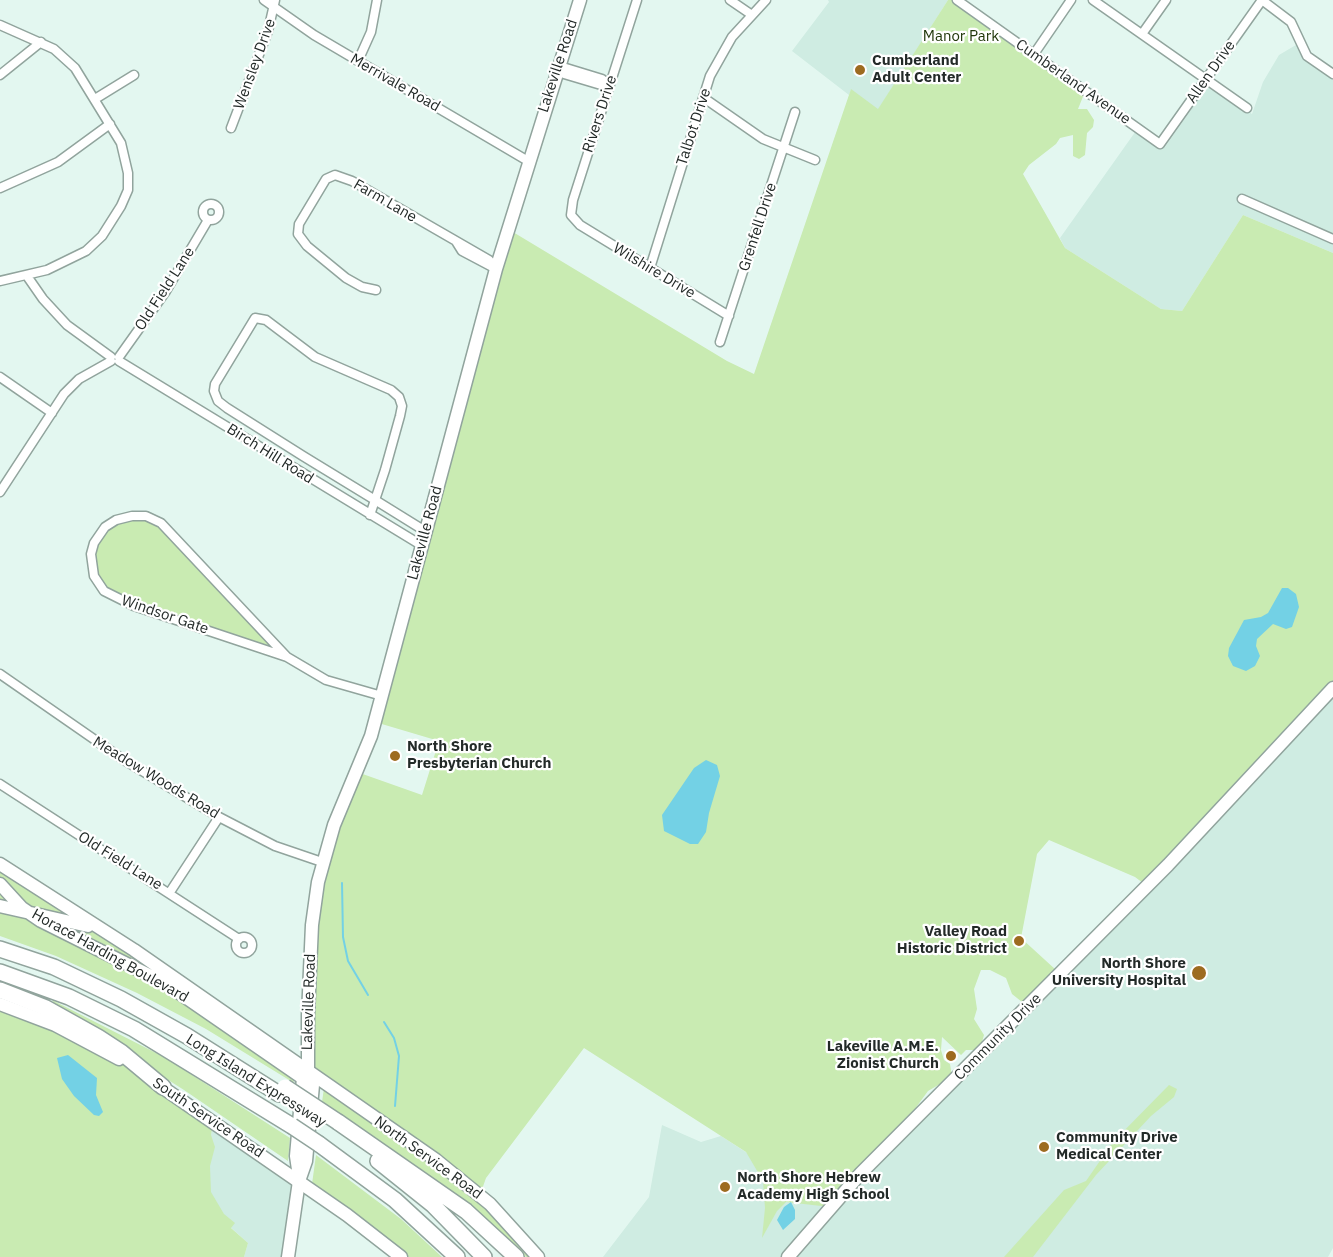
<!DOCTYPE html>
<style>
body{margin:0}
canvas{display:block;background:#e3f7f0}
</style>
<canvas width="1333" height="1257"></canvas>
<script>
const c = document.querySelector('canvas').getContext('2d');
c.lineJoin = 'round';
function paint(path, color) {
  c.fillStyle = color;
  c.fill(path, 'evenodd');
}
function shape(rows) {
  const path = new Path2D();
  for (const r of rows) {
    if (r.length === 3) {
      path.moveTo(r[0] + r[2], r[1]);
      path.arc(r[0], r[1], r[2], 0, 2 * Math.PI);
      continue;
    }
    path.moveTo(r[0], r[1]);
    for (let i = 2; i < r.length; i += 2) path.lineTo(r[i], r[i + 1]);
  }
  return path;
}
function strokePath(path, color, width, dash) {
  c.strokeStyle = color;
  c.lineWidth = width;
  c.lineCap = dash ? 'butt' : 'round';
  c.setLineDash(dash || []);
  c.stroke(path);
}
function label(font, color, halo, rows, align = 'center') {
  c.font = font + ' "IBM Plex Sans",sans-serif';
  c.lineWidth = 4.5;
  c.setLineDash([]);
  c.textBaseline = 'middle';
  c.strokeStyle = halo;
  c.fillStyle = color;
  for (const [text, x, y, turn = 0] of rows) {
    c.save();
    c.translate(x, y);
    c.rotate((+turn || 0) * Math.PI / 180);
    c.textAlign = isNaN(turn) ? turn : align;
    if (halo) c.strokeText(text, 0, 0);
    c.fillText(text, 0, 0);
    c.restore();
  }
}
paint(shape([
 [828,0,948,0,878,110,851,90,849,95,792,51,829,2],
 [1301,42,1305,53,1333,74,1333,253,1243,215,1182,311,1161,309,1065,248,1060,238,1138,128,1165,147,1209,84,1252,114,1263,82,1279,55],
 [1333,688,1333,1248,1328,1257,603,1257,649,1197,662,1125,701,1142,721,1136,830,1207,890,1143,941,1102,947,1089],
 [213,1124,300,1184,289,1257,244,1257,248,1243,227,1224,203,1178]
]), '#cfece2');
paint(shape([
 [948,0,957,0,1084,94,1078,109,1087,109,1094,120,1093,127,1087,133,1085,155,1079,159,1073,156,1073,135,1060,138,1056,144,1029,165,1023,174,1065,248,1161,309,1182,311,1243,215,1333,253,1333,688,1147,886,1135,877,1049,840,1037,854,1021,938,1056,970,1022,1002,1012,994,1006,978,990,970,981,970,974,989,977,1009,974,1019,984,1035,982,1042,974,1050,966,1050,961,1055,942,1037,941,1050,944,1060,950,1064,952,1077,928,1091,890,1143,830,1207,786,1202,777,1211,762,1238,765,1208,763,1181,746,1152,584,1048,486,1178,480,1195,308,1071,315,894,357,772,422,795,439,741,375,722,508,229,727,361,754,374,851,89,878,109],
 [154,519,287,657,110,596,92,564,99,533,116,520],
 [0,864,170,976,143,971,0,906],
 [0,910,23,915,173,992,293,1077,294,1083,206,1029,137,993,56,956,0,936],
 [52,1000,164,1057,290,1138,288,1161,184,1090,58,1010],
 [0,1006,89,1043,213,1124,211,1135,215,1147,210,1166,211,1192,224,1214,235,1223,231,1228,248,1243,244,1257,0,1257],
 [1169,1085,1177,1089,1174,1097,1151,1116,1096,1175,1033,1257,1004,1257,1064,1190,1086,1181,1113,1142],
 [324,1088,433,1164,480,1201,532,1257,526,1257,494,1226,454,1194,322,1102],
 [316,1155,401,1219,442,1257,409,1257,369,1223,312,1184]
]), '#c9ebb2');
paint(shape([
 [1282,588,1288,588,1296,594,1299,607,1292,627,1286,629,1273,624,1257,639,1256,646,1260,656,1255,666,1246,671,1233,666,1228,656,1229,648,1244,620,1261,617,1268,613],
 [706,760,717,765,720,776,709,813,706,832,698,844,690,844,664,831,662,815,694,768],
 [68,1055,97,1078,96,1095,103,1112,99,1116,94,1115,74,1096,62,1079,57,1058],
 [791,1202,795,1210,795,1219,783,1230,777,1220,784,1207]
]), '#73d1e5');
strokePath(shape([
 [342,883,343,937,348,961,368,995],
 [384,1022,394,1038,399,1056,395,1106]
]), '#73d1e5', 2);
const street = shape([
 [264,0,314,35,528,161],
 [637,0,573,200,571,215,580,225,729,316],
 [730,0,752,15],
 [957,0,1160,144,1262,0],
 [1093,0,1247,108],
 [1262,0,1291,22,1307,56,1333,74],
 [0,25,54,49,75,68,121,143,128,173,128,190,121,206,102,236,86,251,47,270,0,281],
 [1142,34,1166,0],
 [1034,54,1071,0],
 [358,61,371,32,377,0],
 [558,68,566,68,602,79,609,85,601,85,564,74,558,68],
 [0,75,41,42],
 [704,98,763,139,815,160],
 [95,99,134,75],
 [231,128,268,31,275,0],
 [0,188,58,162,110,124],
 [1242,199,1333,239],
 [211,212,8],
 [650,268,710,76,732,37,766,0],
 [27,276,43,299,67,325,111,357],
 [376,290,362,287,346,278,307,246,298,234,299,224,326,179,335,175,352,181,489,260,496,269,462,251,457,243],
 [720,342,795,112],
 [119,357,166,291,208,220],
 [119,361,421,545],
 [0,377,52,413],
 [0,492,64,394,79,379,111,361],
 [370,515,385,470,400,416,402,406,399,397,391,390,315,357,266,320,255,318,215,384,214,391,218,401,227,408,303,456,375,500,425,531],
 [132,516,146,516,161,523,287,657,134,606,104,591,94,576,91,554,94,543,105,527,116,520,132,516],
 [287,657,326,680,382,696],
 [0,674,124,760,219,817,275,846,322,862],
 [0,784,239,939],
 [170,892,219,817],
 [244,945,8]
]);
const secondary = shape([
 [0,864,134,950,436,1160,490,1204,538,1257],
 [0,884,22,908,41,921,165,983,310,1083],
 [0,906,88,926],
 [0,1004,55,1025,119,1059],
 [156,1083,347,1215,401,1257],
 [788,1257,861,1173,1168,865,1333,688]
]);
const primary = shape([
 [299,1176,296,1156,303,1078,308,1071],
 [288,1257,299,1181,306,1161,313,1085,308,1071,308,1015,312,925,318,882,334,825,371,736,496,269,580,0]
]);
const highway = shape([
 [0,949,54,967,121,999,187,1036,279,1094],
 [0,972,69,997,134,1029,292,1126],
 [0,990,46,1008,98,1037,121,1052,163,1087],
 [338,1122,466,1211,516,1257],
 [319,1144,395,1200,457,1257],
 [378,1161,433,1205,484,1257]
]);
strokePath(street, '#91a49d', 11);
strokePath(secondary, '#91a49d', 15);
strokePath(primary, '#91a49d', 15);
strokePath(highway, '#91a49d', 18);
strokePath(street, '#fff', 8);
strokePath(secondary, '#fff', 12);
strokePath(primary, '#fff', 12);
strokePath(highway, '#fff', 15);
const highwayBridge = shape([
 [285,1087,338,1122],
 [292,1126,319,1144]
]);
strokePath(highwayBridge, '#91a49d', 18, []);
strokePath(highwayBridge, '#fff', 15);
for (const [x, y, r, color] of [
 [860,70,6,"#9d6b20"],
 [395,756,6,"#9d6b20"],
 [1019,941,6,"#9d6b20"],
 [1199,973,8,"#9d6b20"],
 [951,1056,6,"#9d6b20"],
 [1044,1147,6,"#9d6b20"],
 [725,1187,6,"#9d6b20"]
]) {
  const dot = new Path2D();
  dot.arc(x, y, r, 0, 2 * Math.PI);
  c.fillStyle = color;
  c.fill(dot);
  strokePath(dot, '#fff', 2);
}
label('15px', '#20370a', '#fff', [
 ["Manor Park",961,37]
]);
label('bold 15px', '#232a28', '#fff', [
 ["Cumberland",872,61],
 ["Adult Center",872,78],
 ["North Shore",407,747],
 ["Presbyterian Church",407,764],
 ["Valley Road",1007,932,"right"],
 ["Historic District",1007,949,"right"],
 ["North Shore",1186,964,"right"],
 ["University Hospital",1186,981,"right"],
 ["Lakeville A.M.E.",939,1047,"right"],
 ["Zionist Church",939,1064,"right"],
 ["Community Drive",1056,1138],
 ["Medical Center",1056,1155],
 ["North Shore Hebrew",737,1178],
 ["Academy High School",737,1195]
], 'left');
label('15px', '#232a28', '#fff', [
 ["Wensley Drive",255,64,-70],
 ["Lakeville Road",558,66,-72],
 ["Allen Drive",1211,72,-55],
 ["Cumberland Avenue",1073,82,35],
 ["Merrivale Road",395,83,30],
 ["Rivers Drive",600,114,-72],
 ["Talbot Drive",694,127,-72],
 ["Farm Lane",385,201,30],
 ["Grenfell Drive",758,227,-72],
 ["Wilshire Drive",654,271,31],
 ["Old Field Lane",165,289,-57],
 ["Birch Hill Road",270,454,32],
 ["Lakeville Road",425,533,-75],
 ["Windsor Gate",165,615,19],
 ["Meadow Woods Road",156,778,31],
 ["Old Field Lane",120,861,32],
 ["Horace Harding Boulevard",110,956,29],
 ["Lakeville Road",309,1002,-88],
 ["Community Drive",998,1037,-45],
 ["Long Island Expressway",256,1081,32],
 ["South Service Road",208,1118,34],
 ["North Service Road",428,1158,36]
]);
</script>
